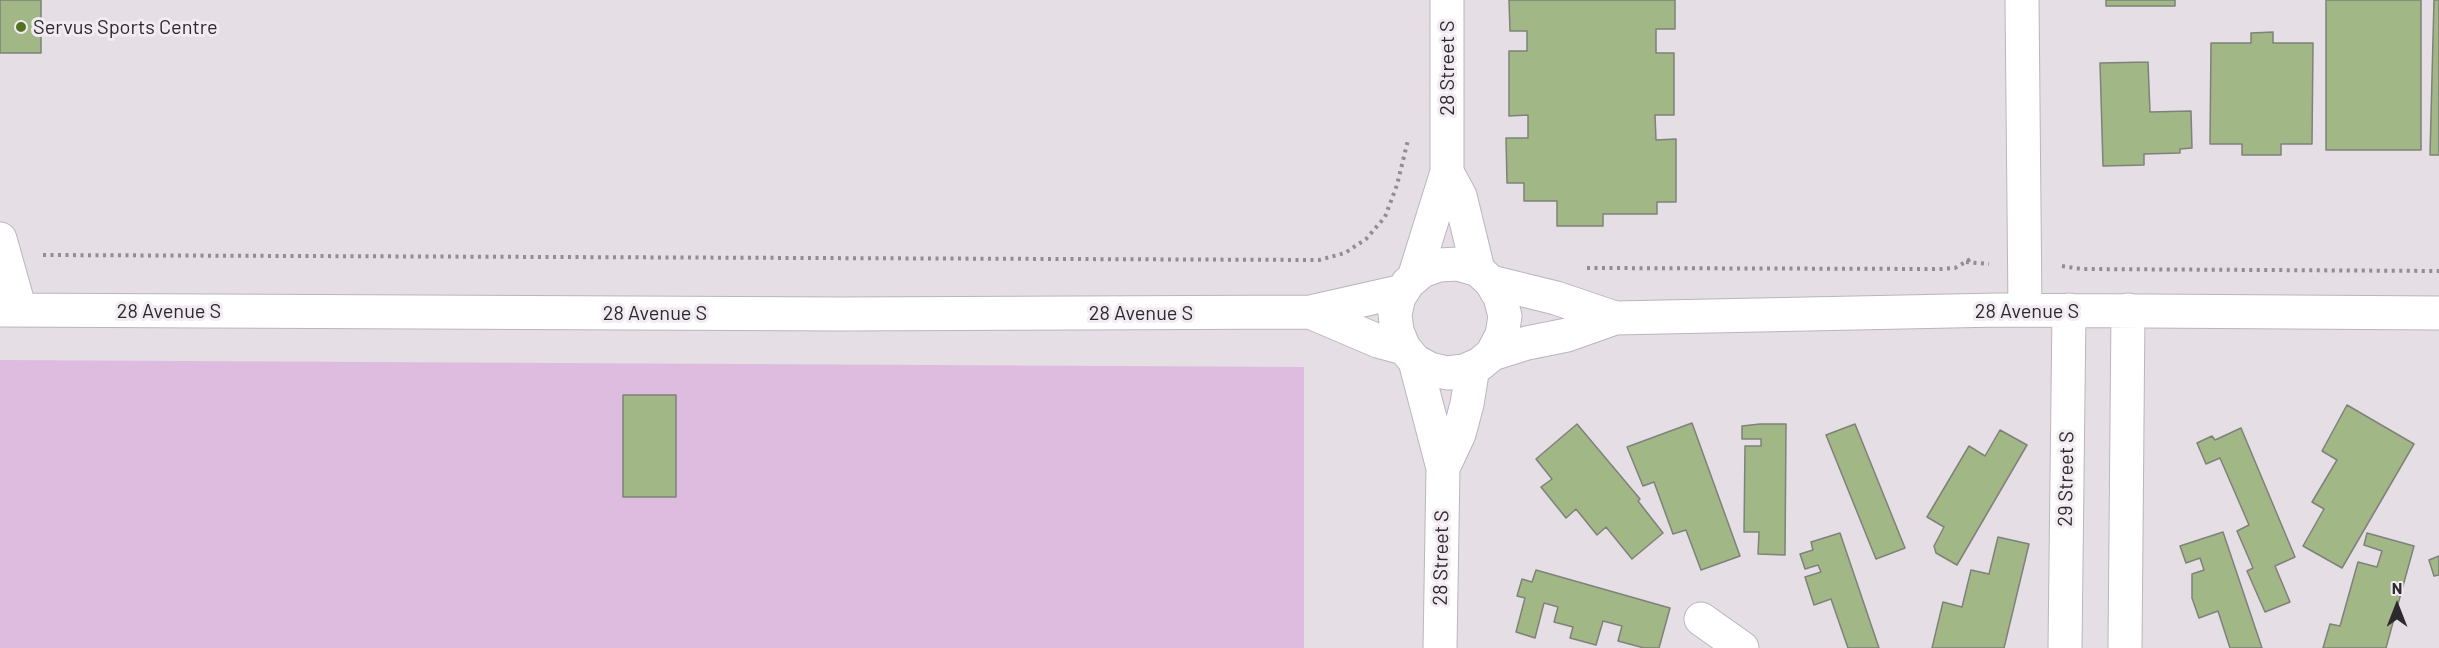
<!DOCTYPE html>
<style>
body{margin:0}
#map{position:relative;width:2439px;height:648px;overflow:hidden;background:#e5dee5;font-family:Barlow,sans-serif}
canvas{display:block}
.north{position:absolute;left:2367px;top:576px;width:60px;height:60px;-webkit-text-stroke:4px #f2ebf2;paint-order:stroke;rotate:0deg;font-size:16px;font-weight:700;line-height:24px;text-align:center;color:#2c2a2c}
.north::after{content:'';display:block;margin:auto;width:21px;height:27px;background:#2c2a2c;clip-path:polygon(50% 0,100% 100%,50% 72%,0 100%)}
</style>
<div id="map">
<canvas width="2439" height="648"></canvas>
<div class="north">N</div>
</div>
<script>
const c = document.querySelector('canvas').getContext('2d');
c.lineJoin = 'round';
function paint(path, color) {
  c.fillStyle = color;
  c.fill(path, 'evenodd');
}
function shape(rows) {
  const path = new Path2D();
  for (const r of rows) {
    path.moveTo(r[0], r[1]);
    for (let i = 2; i < r.length; i += 2) path.lineTo(r[i], r[i + 1]);
  }
  return path;
}
function strokePath(path, color, width, dash) {
  c.strokeStyle = color;
  c.lineWidth = width;
  c.lineCap = dash ? 'butt' : 'round';
  c.setLineDash(dash || []);
  c.stroke(path);
}
function label(font, color, halo, rows, align = 'center') {
  c.font = font + ' Barlow,sans-serif';
  c.lineWidth = 6;
  c.setLineDash([]);
  c.textBaseline = 'middle';
  c.strokeStyle = halo;
  c.fillStyle = color;
  for (const [text, x, y, turn = 0] of rows) {
    c.save();
    c.translate(x, y);
    c.rotate((+turn || 0) * Math.PI / 180);
    c.textAlign = isNaN(turn) ? turn : align;
    if (halo) c.strokeText(text, 0, 0);
    c.fillText(text, 0, 0);
    c.restore();
  }
}
paint(shape([
 [0,360,1304,367,1304,648,0,648]
]), '#debce0');
const building = shape([
 [0,0,41,0,41,53,0,53,0,0],
 [1509,0,1675,0,1675,29,1656,29,1656,53,1674,53,1674,115,1655,115,1656,140,1676,139,1676,202,1657,202,1657,214,1603,214,1603,226,1557,226,1557,201,1524,201,1524,183,1507,183,1506,138,1528,138,1528,115,1509,116,1509,51,1527,51,1527,31,1510,31,1509,0],
 [2106,0,2175,0,2175,6,2106,6,2106,0],
 [2326,0,2421,0,2421,150,2326,150,2326,0],
 [2434,0,2439,0,2439,155,2430,155,2434,0],
 [2273,32,2273,43,2313,43,2312,144,2281,144,2281,155,2242,155,2242,144,2210,144,2211,43,2251,43,2251,33,2273,32],
 [2148,62,2150,112,2191,111,2192,148,2180,149,2180,153,2144,154,2144,165,2103,166,2100,63,2148,62],
 [623,395,676,395,676,497,623,497,623,395],
 [2347,405,2414,444,2342,568,2303,546,2324,509,2312,502,2337,460,2322,451,2347,405],
 [1692,423,1740,556,1701,570,1686,530,1673,534,1654,482,1643,486,1627,447,1692,423],
 [1577,424,1640,499,1638,501,1663,533,1632,559,1606,527,1597,535,1576,509,1566,518,1541,487,1552,479,1536,459,1577,424],
 [1760,424,1786,424,1785,555,1758,554,1759,532,1744,532,1745,446,1761,446,1761,439,1742,439,1742,426,1760,424],
 [1855,424,1905,548,1876,559,1826,435,1855,424],
 [2241,428,2295,557,2275,566,2290,602,2265,612,2247,571,2253,568,2237,531,2249,525,2220,458,2206,464,2197,443,2212,436,2215,440,2241,428],
 [2000,430,2027,445,1957,565,1936,553,1934,546,1944,527,1927,517,1969,446,1985,456,2000,430],
 [2223,532,2262,648,2230,648,2218,611,2199,618,2192,598,2192,574,2204,570,2200,558,2186,563,2180,546,2223,532],
 [1840,533,1879,648,1848,648,1831,599,1814,605,1805,577,1821,572,1818,565,1805,569,1800,554,1813,550,1811,542,1840,533],
 [2367,533,2414,546,2386,648,2323,648,2330,624,2340,626,2358,562,2377,567,2382,551,2364,545,2367,533],
 [1998,537,2029,544,2004,648,1932,648,1943,602,1962,607,1971,570,1989,574,1998,537],
 [2439,556,2439,575,2434,576,2429,560,2439,556],
 [1536,570,1670,608,1659,648,1644,648,1618,641,1622,626,1603,621,1596,645,1570,638,1573,627,1554,622,1558,607,1544,603,1535,638,1516,632,1525,598,1517,596,1522,579,1532,582,1536,570]
]);
paint(building, '#a1b786');
strokePath(building, '#7e827a', 1.5);
const minor = shape([
 [2022,0,2025,310],
 [1447,172,1460,196,1478,270],
 [0,239,20,310],
 [1414,278,1447,172,1447,0],
 [1491,282,1556,298,1615,318],
 [0,310,842,314,1310,312,1403,291],
 [1310,312,1378,341,1404,348],
 [1492,354,1502,335,1505,316,1500,297,1491,282,1478,270,1458,264,1439,265,1422,271,1408,283,1399,297,1395,314,1397,331,1404,348,1415,361,1430,369,1447,373,1464,371,1480,364,1492,354,1527,343,1567,335,1615,318,1999,310,2439,313],
 [1415,361,1443,468,1440,648],
 [1443,468,1459,434,1467,404,1473,367],
 [1701,619,1742,648],
 [2065,648,2069,310],
 [2125,648,2128,310]
]);
strokePath(minor, '#bcb5bc', 35);
strokePath(shape([
 [43,255,1319,260,1345,253,1366,239,1385,217,1397,185,1408,140],
 [1966,262,1989,264],
 [2062,266,2081,269,2439,271],
 [1587,268,1941,269,1955,268,1974,257]
]), '#928d92', 4, [3, 4.5]);
strokePath(minor, '#fff', 33);
for (const [x, y, r, color] of [
 [21,27,6,"#557124"]
]) {
  const dot = new Path2D();
  dot.arc(x, y, r, 0, 2 * Math.PI);
  c.fillStyle = color;
  c.fill(dot);
  strokePath(dot, '#f2ebf2', 2);
}
label('20px', '#2c2a2c', '#f2ebf2', [
 ["Servus Sports Centre",33,27]
], 'left');
label('20px', '#2c2a2c', '#f2ebf2', [
 ["28 Street S",1447,68,-90],
 ["28 Avenue S",169,311],
 ["28 Avenue S",2027,311],
 ["28 Avenue S",655,313],
 ["28 Avenue S",1141,313],
 ["29 Street S",2066,479,-89],
 ["28 Street S",1441,558,-89]
]);
</script>
